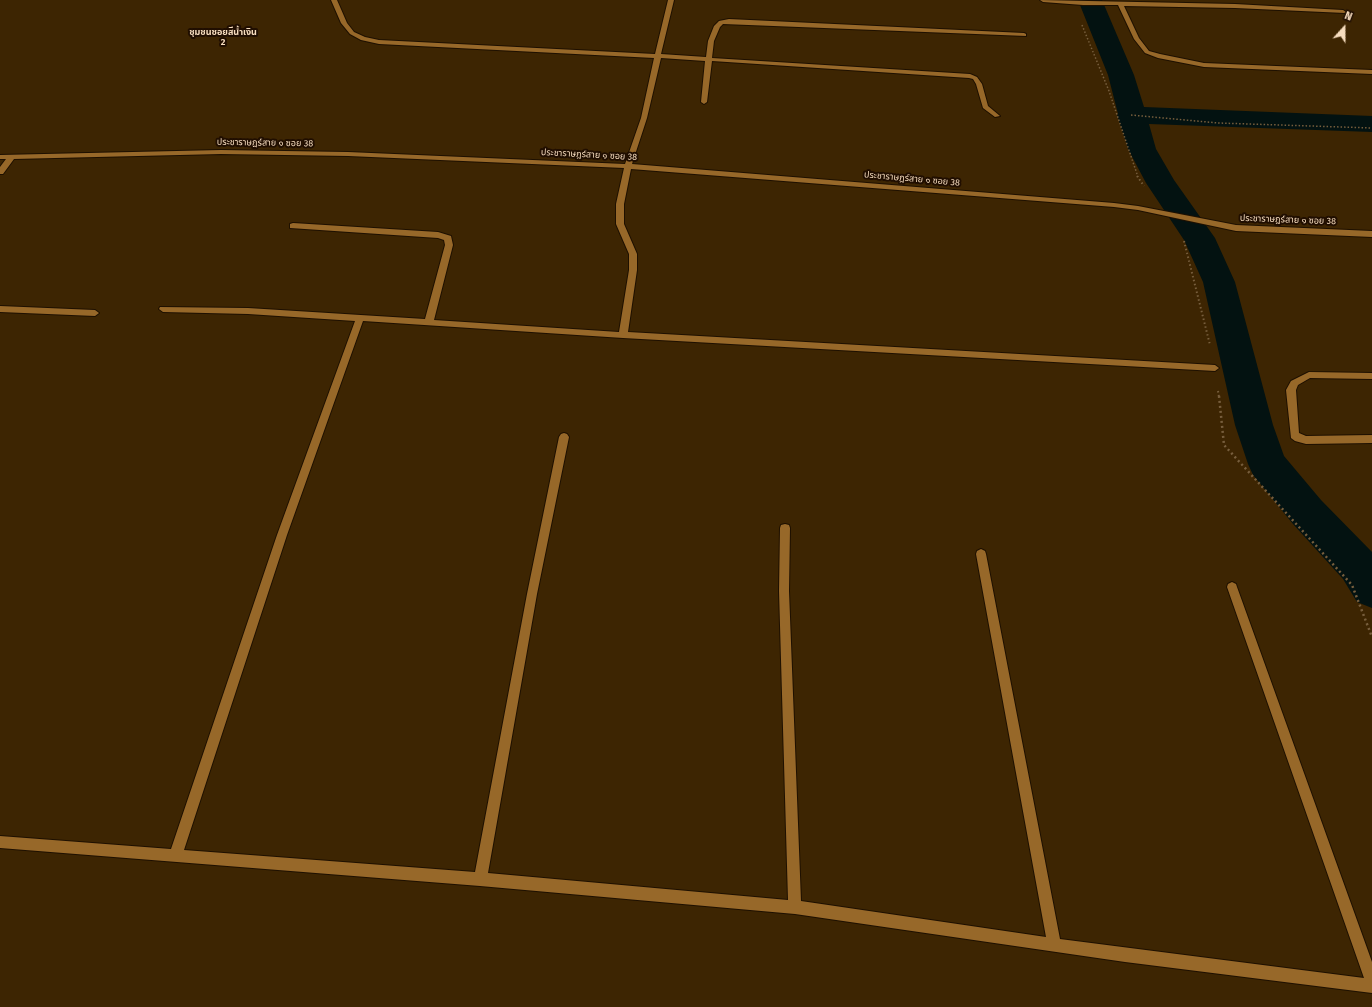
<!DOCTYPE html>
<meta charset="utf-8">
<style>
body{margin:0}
#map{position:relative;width:1372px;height:1007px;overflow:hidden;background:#3d2502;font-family:"Fira Sans",sans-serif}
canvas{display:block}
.north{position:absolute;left:1324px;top:8px;width:40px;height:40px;-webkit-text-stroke:3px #200e00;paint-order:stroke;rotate:21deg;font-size:11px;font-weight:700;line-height:16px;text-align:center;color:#f7ddbf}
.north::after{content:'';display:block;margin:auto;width:14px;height:18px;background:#f7ddbf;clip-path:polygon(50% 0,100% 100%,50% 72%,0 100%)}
</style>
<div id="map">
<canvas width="1372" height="1007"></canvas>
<div class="north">N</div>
</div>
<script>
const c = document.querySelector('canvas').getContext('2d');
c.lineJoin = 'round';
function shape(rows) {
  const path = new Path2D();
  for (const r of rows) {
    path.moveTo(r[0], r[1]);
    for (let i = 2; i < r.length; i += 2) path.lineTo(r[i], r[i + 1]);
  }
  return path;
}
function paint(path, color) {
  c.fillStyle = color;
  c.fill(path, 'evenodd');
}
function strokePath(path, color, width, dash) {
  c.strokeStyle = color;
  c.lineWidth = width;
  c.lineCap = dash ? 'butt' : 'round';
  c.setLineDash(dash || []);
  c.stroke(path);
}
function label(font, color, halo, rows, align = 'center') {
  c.font = font + ' "Fira Sans","Noto Sans Thai",sans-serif';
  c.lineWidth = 4;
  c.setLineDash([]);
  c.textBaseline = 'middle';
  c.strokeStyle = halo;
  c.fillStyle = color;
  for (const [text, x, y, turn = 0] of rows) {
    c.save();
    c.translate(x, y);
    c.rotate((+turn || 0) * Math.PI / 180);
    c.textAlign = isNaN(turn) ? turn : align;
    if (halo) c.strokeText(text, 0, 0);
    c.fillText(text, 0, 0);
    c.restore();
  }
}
paint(shape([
 [1078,0,1102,0,1134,75,1144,107,1372,116,1372,132,1149,124,1156,149,1174,180,1215,238,1235,282,1273,425,1284,456,1321,500,1372,552,1372,608,1357,602,1343,579,1293,524,1253,475,1248,464,1235,425,1203,282,1184,240,1146,183,1128,149,1117,115,1118,114,1108,75,1078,0]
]), '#031211');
const minor = shape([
 [331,0,337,0,347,23,354,32,365,37,379,40,655,54,668,0,674,0,661,54,706,57,708,41,714,26,719,21,729,19,1024,33,1026,34,1026,36,723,24,720,27,714,41,712,58,970,74,977,77,982,84,988,106,1000,116,995,117,983,108,976,84,973,79,969,78,712,61,707,102,704,104,701,102,705,61,661,58,647,118,632,164,1114,203,1138,206,1236,225,1372,231,1372,237,1236,231,1138,210,1114,207,631,169,624,204,624,224,637,254,637,270,628,332,1215,365,1219,368,1215,371,623,338,363,321,287,535,184,850,475,872,527,594,559,437,561,434,564,433,567,434,569,437,537,594,488,873,788,900,779,591,780,528,781,525,785,524,789,525,790,528,789,591,801,901,1046,937,976,554,977,551,981,549,985,551,986,554,1060,939,1364,978,1227,587,1228,584,1232,582,1236,584,1237,587,1372,962,1372,993,1125,962,795,914,480,886,0,848,0,836,171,849,277,535,355,321,248,314,163,312,159,309,160,307,248,308,425,319,445,245,444,240,438,238,290,228,290,224,293,223,438,232,451,236,453,245,434,320,619,332,629,270,629,254,616,224,616,204,624,168,348,156,221,154,14,159,3,174,0,174,0,167,6,159,0,159,0,155,221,150,348,152,625,164,641,118,654,58,379,44,361,40,350,34,341,23,331,0],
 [1040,0,1235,4,1343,10,1346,12,1345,13,1235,8,1124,6,1139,38,1149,51,1160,54,1204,63,1372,70,1372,74,1204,67,1158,58,1145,53,1134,39,1118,5,1083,5,1043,2,1040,0],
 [0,306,95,310,99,313,95,316,0,312,0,306],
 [1309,372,1372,373,1372,379,1310,378,1298,385,1296,390,1299,433,1306,436,1372,435,1372,443,1306,444,1295,441,1291,438,1286,390,1291,381,1309,372]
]);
strokePath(minor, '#1e1000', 2);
strokePath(shape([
 [1082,25,1109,91,1138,177],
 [1131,115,1218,123,1372,128]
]), '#775e3d', 1.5, [1.5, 2]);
strokePath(shape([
 [1137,176,1144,186],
 [1184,241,1210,345],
 [1218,391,1219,397]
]), '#775e3d', 2, [1.5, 2.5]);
strokePath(shape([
 [1219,396,1224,445,1352,585,1372,637]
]), '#775e3d', 2.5, [2, 3]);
paint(minor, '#976829');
label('bold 9px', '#f7ddbf', '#200e00', [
 ["ชุมชนซอยสีน้ำเงิน",223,32],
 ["2",223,42]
]);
label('9px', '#f7ddbf', '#200e00', [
 ["ประชาราษฎร์สาย ๑ ซอย 38",265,143,1],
 ["ประชาราษฎร์สาย ๑ ซอย 38",589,155,3],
 ["ประชาราษฎร์สาย ๑ ซอย 38",912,179,5],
 ["ประชาราษฎร์สาย ๑ ซอย 38",1288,220,2]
]);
</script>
